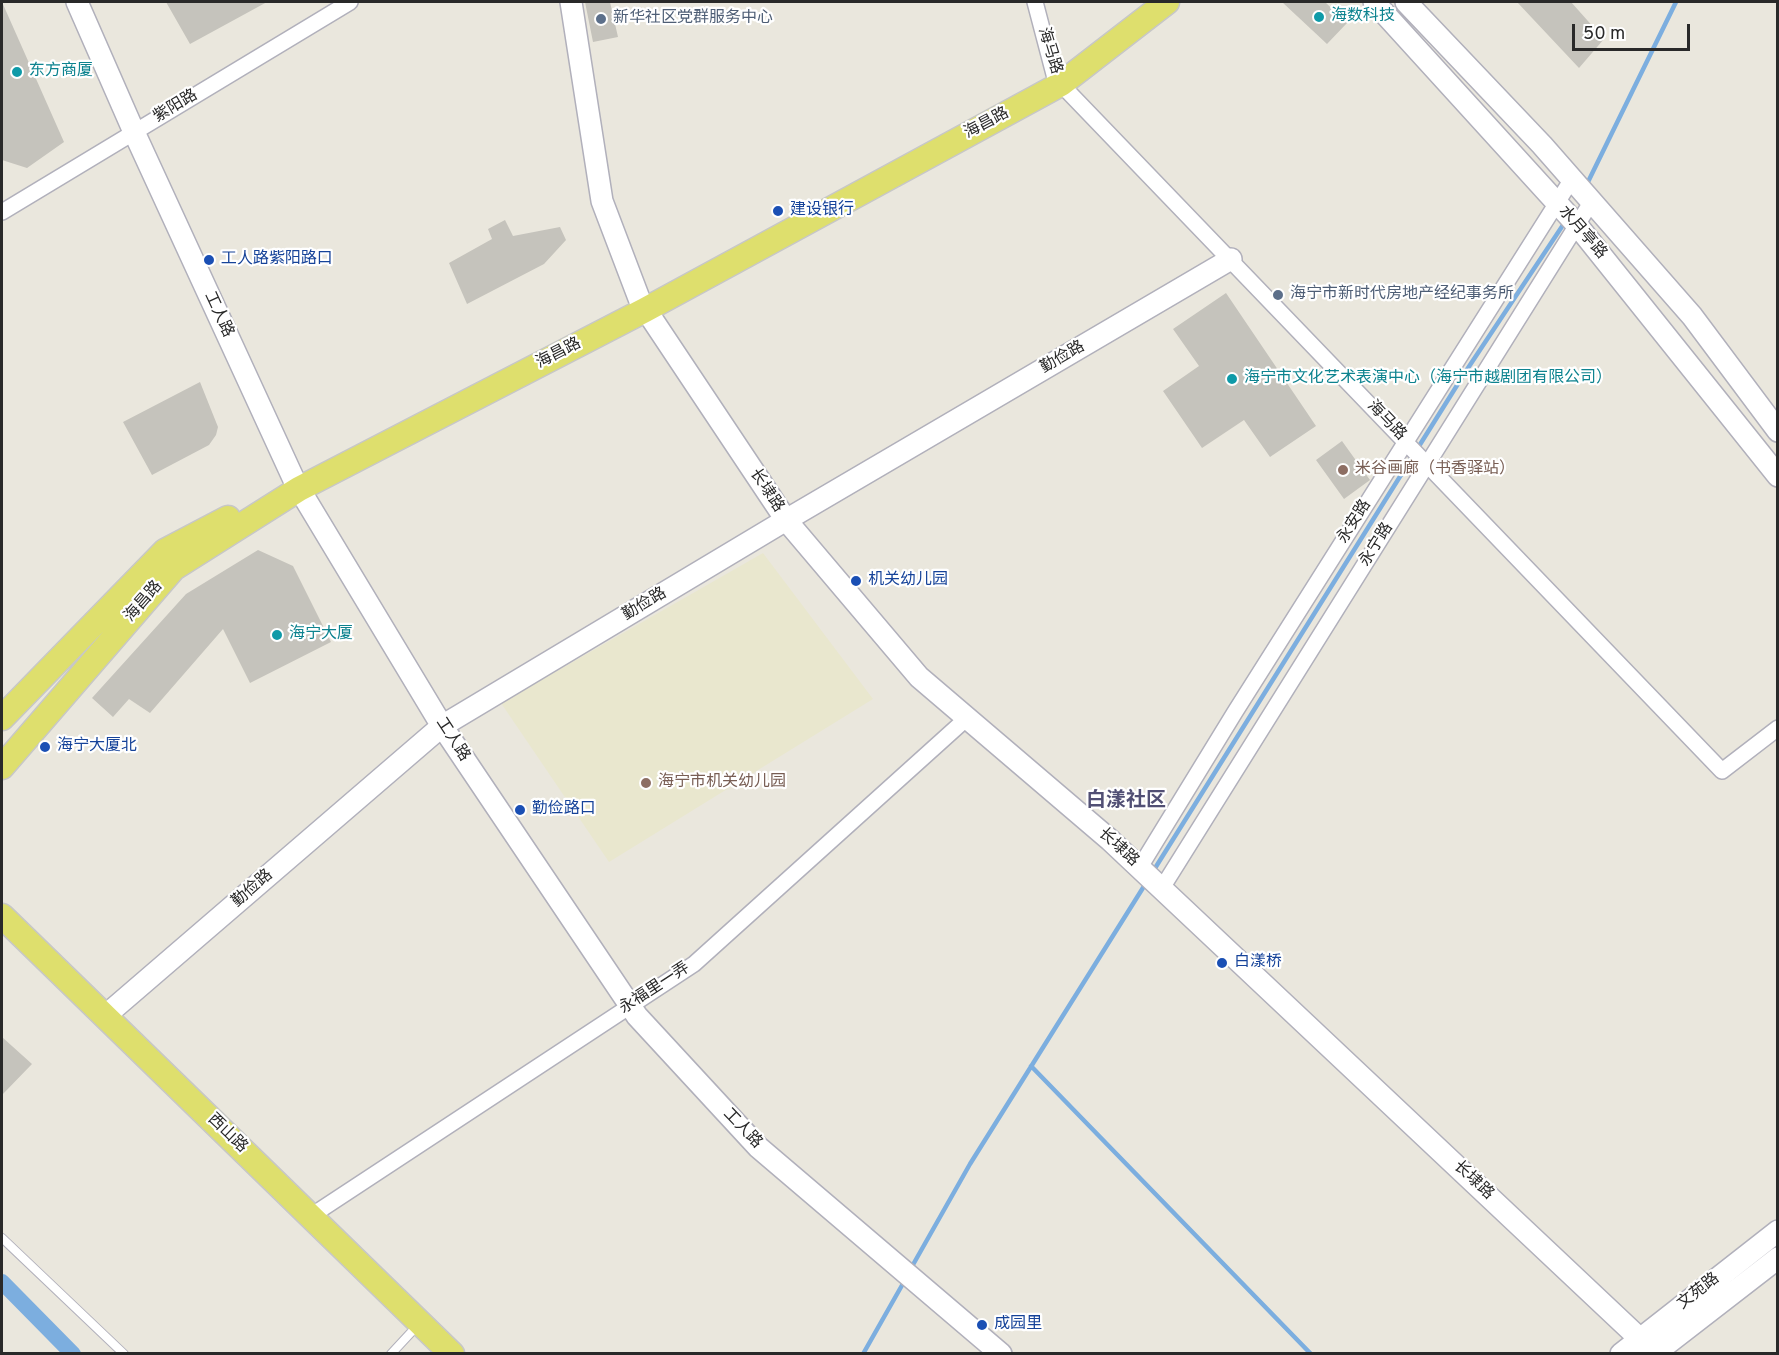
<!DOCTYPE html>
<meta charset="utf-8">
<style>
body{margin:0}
#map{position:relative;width:1779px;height:1355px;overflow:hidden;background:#eae7dd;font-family:Overpass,sans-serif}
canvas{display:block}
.frame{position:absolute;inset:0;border:3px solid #292929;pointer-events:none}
.scale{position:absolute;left:1572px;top:24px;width:118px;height:27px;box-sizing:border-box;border:3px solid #292929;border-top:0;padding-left:8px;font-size:18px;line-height:21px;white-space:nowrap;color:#292929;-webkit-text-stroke:4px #fff;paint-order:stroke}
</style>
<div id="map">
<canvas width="1779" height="1355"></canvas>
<div class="frame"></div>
<div class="scale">50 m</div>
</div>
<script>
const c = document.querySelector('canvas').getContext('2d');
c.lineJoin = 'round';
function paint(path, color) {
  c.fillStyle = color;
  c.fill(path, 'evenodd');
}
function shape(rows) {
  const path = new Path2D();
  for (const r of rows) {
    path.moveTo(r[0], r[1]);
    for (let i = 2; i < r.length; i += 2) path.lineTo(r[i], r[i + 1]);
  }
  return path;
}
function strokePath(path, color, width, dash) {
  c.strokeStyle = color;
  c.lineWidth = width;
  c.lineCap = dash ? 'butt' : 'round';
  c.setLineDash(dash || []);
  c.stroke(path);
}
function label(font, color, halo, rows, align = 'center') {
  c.font = font + ' Overpass,"Noto Sans SC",sans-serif';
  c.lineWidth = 4.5;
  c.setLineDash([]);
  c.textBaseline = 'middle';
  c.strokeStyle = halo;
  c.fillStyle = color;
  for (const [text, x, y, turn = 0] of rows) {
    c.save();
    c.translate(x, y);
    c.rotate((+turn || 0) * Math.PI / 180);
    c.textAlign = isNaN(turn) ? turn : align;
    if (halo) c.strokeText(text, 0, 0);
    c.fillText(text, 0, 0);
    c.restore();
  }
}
paint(shape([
 [763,553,873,699,609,862,501,703]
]), '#e9e7ce');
strokePath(shape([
 [1586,186,1676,2],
 [1152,873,1466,371,1565,222],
 [1031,1066,1311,1354],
 [910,1270,970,1164,1146,883],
 [863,1354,905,1280]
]), '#7caedf', 4.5);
strokePath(shape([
 [2,1282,73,1354]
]), '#7caedf', 16);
paint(shape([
 [2,2,64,142,27,168,2,160],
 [166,2,267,2,190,44],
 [585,2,610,2,618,37,593,42],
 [1282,2,1325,2,1347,23,1327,44],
 [1517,2,1571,2,1604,39,1579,68],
 [505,220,513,236,560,227,566,240,544,264,467,304,449,263,492,239,488,229],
 [1226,293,1316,426,1270,457,1244,420,1202,448,1163,391,1199,366,1173,329],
 [200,382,218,427,216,435,209,445,152,475,123,422],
 [1342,441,1370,480,1344,499,1316,460],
 [258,550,293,566,331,642,250,683,223,629,150,713,129,699,113,717,92,698,186,594],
 [2,1037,32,1064,2,1095]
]), '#c5c3bc');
const lane = shape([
 [2,1238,124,1354],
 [391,1354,417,1326]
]);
const street = shape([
 [1035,2,1055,78,1722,771,1778,728],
 [2,212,350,2],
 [1140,867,1235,712,1572,179],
 [1162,888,1592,201],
 [311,1216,694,964,967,718]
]);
const secondary = shape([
 [77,2,134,132,295,482,442,726,637,1016,758,1147,1001,1354],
 [571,2,602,201,640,301,786,520,919,677,1110,840,1639,1338,1653,1354],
 [1374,2,1577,225,1778,476],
 [1406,2,1542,145,1692,316,1778,431],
 [105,1016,442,726,786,520,1231,259],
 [1621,1354,1778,1231],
 [1654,1354,1778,1258]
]);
const primary = shape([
 [2,718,165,551,228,518],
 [2,767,174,568,299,489,645,310,1061,84,1167,2],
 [2,916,452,1354]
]);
strokePath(lane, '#b1b0bb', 10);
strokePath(street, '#b1b0bb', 18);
strokePath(secondary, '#b1b0bb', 24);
strokePath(primary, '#c7c7c7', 27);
strokePath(lane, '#fff', 8);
strokePath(street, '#fff', 15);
strokePath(secondary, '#fff', 21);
strokePath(primary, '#dedf6d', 24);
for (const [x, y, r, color] of [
 [1319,17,6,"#0f9aa8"],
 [601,19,6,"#5c6f8a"],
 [17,72,6,"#0f9aa8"],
 [778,211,6,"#1a4fb4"],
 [209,260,6,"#1a4fb4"],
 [1278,295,6,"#5c6f8a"],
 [1232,379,6,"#0f9aa8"],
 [1343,470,6,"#8d6e63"],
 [856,581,6,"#1a4fb4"],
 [277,635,6,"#0f9aa8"],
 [45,747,6,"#1a4fb4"],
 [646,783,6,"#8d6e63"],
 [520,810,6,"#1a4fb4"],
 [1222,963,6,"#1a4fb4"],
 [982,1325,6,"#1a4fb4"]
]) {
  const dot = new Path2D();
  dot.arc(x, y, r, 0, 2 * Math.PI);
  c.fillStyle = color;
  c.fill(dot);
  strokePath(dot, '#fff', 2);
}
label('16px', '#0d838f', '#fff', [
 ["海数科技",1331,17],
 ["东方商厦",29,72],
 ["海宁市文化艺术表演中心（海宁市越剧团有限公司）",1244,379],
 ["海宁大厦",289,635]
], 'left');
label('16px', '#4e5e75', '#fff', [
 ["新华社区党群服务中心",613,19],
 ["海宁市新时代房地产经纪事务所",1290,295]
], 'left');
label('16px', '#292929', '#fff', [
 ["海马路",1049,51,73],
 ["紫阳路",176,107,-31],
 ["海昌路",987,124,-28],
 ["水月亭路",1582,233,49],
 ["工人路",218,315,65],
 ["海昌路",559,354,-27],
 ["勤俭路",1063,358,-30],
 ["海马路",1386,421,46],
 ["长埭路",766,491,56],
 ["永安路",1355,522,-58],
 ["永宁路",1377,545,-58],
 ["海昌路",144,602,-49],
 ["勤俭路",645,605,-31],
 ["工人路",452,740,57],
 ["长埭路",1118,848,42],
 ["勤俭路",253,889,-41],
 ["永福里一弄",655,989,-33],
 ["工人路",742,1129,46],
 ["西山路",227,1134,44],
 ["长埭路",1473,1181,43],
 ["文苑路",1699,1292,-38]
]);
label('16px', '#164399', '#fff', [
 ["建设银行",790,211],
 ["工人路紫阳路口",221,260],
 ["机关幼儿园",868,581],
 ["海宁大厦北",57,747],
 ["勤俭路口",532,810],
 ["白漾桥",1234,963],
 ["成园里",994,1325]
], 'left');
label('16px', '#785e54', '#fff', [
 ["米谷画廊（书香驿站）",1355,470],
 ["海宁市机关幼儿园",658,783]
], 'left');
label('bold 20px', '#514f74', '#fff', [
 ["白漾社区",1126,802]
]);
</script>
